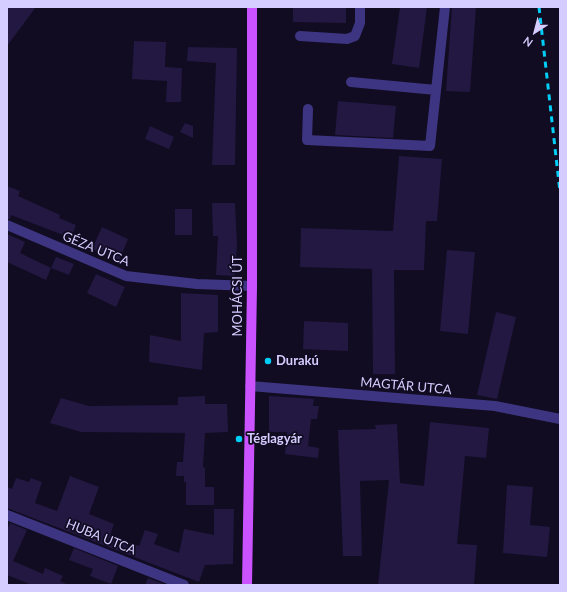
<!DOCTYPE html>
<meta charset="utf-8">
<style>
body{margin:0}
#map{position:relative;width:567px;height:592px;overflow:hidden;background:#110c21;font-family:Lato,sans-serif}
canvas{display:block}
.frame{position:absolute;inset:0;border:8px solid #d5ccff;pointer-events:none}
.north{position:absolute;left:515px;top:12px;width:40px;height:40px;-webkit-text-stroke:3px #110c21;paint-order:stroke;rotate:216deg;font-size:11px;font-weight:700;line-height:16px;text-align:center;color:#d5ccff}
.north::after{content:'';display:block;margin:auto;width:14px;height:18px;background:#d5ccff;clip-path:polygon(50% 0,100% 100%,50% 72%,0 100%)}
</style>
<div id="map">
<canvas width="567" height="592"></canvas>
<div class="frame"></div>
<div class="north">N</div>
</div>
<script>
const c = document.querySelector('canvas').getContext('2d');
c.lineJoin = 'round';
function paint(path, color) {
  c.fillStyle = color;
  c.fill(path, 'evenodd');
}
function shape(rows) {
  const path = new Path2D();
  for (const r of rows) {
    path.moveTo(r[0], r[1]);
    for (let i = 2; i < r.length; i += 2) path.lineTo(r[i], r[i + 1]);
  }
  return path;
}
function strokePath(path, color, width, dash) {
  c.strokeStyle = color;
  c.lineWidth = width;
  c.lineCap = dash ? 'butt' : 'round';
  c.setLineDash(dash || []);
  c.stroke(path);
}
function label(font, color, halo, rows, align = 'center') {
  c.font = font + ' Lato,sans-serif';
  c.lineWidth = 3.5;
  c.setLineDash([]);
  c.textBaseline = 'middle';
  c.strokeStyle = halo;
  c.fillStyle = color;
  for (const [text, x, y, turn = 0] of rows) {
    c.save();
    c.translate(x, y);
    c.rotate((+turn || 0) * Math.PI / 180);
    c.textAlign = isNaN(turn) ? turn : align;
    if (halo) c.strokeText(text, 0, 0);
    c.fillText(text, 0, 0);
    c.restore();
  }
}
paint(shape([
 [7,7,36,7,7,46],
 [293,7,346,7,346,23,293,22],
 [400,7,427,7,419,68,392,64],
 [452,7,476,7,470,92,446,91],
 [134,41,166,42,165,67,182,68,181,102,166,102,167,81,132,79],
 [188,47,237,48,235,165,212,165,216,63,187,61],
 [338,101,396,106,393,138,335,135],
 [185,123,193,126,193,138,180,132],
 [150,126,174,137,169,149,145,139],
 [399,156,442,159,437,221,426,221,424,270,394,270,395,374,373,374,372,269,300,267,301,228,393,231],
 [7,186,20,191,18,196,60,215,59,218,76,225,71,238,11,215,10,219,7,219],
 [212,203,235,203,237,245,235,276,216,275,218,236,213,236],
 [175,209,192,209,192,235,175,235],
 [102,227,128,239,119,261,92,249],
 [7,234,25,242,20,253,51,268,46,280,7,262],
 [447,250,475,252,468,334,440,331],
 [56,257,74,264,69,275,51,268],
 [96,274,125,287,116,307,87,293],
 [181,293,218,295,218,332,204,333,202,370,149,362,150,335,181,341],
 [496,312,516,317,497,399,477,395],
 [304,321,348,323,348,351,303,349],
 [205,396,205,404,227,404,228,432,205,433,203,467,205,468,205,487,214,487,214,505,186,505,186,482,184,482,184,476,176,476,177,462,183,462,185,433,81,432,50,423,61,398,89,406,178,405,178,397],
 [269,396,314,399,313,406,319,406,317,419,311,419,308,446,319,448,318,458,285,454,287,432,269,432],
 [430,422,489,428,486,458,465,456,457,544,477,545,474,585,378,585,389,480,360,481,362,556,343,556,338,430,376,429,375,425,397,424,400,483,424,486],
 [70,476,99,487,89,514,114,524,110,535,139,546,145,530,158,534,154,544,179,553,184,529,214,535,214,509,234,509,233,564,205,565,199,582,7,508,7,487,12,489,16,478,29,482,31,478,42,482,35,503,57,511],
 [507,485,533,487,530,525,550,527,547,557,503,553],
 [10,523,27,530,13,561,43,574,45,568,63,576,60,581,68,585,32,585,7,575,7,530],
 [74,548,118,566,111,584,90,576,93,569,69,560],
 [148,578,166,585,145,585]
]), '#231842');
strokePath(shape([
 [300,36,347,39,355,36,360,23,360,7],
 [351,82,436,90],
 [308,109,307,140,430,146,445,7],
 [7,225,126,276,197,284,252,286],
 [250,386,495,406,560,419],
 [7,515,184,585]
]), '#3d3581', 10);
strokePath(shape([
 [247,585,252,286,252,7]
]), '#ca53ff', 10);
strokePath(shape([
 [539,7,560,192]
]), '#00cef7', 3, [6, 5]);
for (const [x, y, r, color] of [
 [268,361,4,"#00cef7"],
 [239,439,4,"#00cef7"]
]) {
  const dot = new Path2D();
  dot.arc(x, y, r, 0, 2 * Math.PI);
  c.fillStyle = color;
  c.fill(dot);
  strokePath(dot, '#110c21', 1.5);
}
label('13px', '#d5ccff', '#110c21', [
 ["GÉZA UTCA",96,249,22],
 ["MOHÁCSI ÚT",238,296,-90],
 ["MAGTÁR UTCA",406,386,5],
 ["HUBA UTCA",101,537,22]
]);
label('bold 13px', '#d5ccff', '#110c21', [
 ["Durakú",276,361],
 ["Téglagyár",247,439]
], 'left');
</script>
